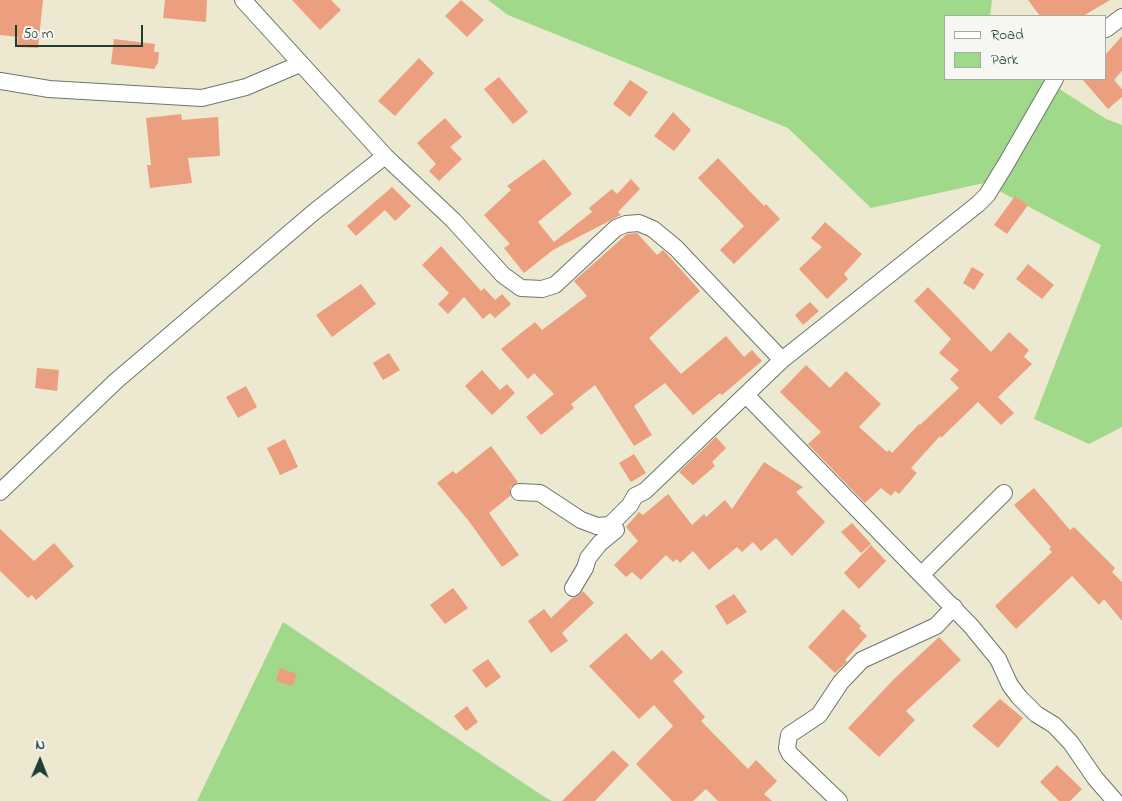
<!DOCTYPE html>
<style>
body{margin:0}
#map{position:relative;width:1122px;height:801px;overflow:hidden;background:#ede8d0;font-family:"Indie Flower",sans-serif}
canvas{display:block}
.legend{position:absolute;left:944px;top:15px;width:162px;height:65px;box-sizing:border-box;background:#f6f6f2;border:1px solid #a0aca6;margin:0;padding:6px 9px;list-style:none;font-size:15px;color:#1f3d34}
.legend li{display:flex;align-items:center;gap:10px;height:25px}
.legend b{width:25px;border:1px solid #a0aca6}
.north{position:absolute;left:15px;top:736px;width:50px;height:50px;-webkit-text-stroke:4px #f6f6f2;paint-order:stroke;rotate:1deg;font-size:14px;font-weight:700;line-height:20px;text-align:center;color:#1f3d34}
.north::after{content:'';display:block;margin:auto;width:18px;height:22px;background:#1f3d34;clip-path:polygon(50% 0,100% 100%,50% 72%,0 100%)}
.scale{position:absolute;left:15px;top:25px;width:128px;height:22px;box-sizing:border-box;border:2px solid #1f3d34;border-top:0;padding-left:6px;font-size:15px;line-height:18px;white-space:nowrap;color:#1f3d34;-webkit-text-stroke:4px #f6f6f2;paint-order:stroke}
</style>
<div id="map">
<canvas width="1122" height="801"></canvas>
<ul class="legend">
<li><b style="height:6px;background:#fff"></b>Road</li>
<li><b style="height:14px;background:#a1d98a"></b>Park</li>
</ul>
<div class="north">N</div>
<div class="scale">50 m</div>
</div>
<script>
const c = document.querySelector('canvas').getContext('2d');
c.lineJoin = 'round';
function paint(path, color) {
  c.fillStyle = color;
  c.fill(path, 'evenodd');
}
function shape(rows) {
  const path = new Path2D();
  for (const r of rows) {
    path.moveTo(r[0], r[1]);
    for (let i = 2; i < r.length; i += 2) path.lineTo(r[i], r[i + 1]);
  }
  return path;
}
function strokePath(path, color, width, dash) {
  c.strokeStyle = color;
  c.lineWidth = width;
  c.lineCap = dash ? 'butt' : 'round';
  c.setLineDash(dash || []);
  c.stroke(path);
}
paint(shape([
 [488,0,992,0,990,16,946,16,946,79,1044,79,1106,119,1122,125,1122,427,1089,444,1034,419,1101,245,984,183,871,208,788,128,508,15],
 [283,622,546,798,552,801,197,801]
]), '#a1d98a');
paint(shape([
 [0,0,43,0,38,48,17,47,18,37,0,35],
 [165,0,207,0,206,22,163,18],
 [292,0,331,0,341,10,320,30],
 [461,0,484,20,467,37,445,16],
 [1028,0,1110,0,1083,16,1040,16],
 [1122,36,1122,71,1114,80,1122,89,1122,97,1108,109,1082,79,1106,79,1106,54],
 [114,39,155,44,154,52,159,52,158,63,154,69,111,64],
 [419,58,434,73,395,116,378,101],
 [499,77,528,112,513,124,484,89],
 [630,80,648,92,630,117,613,104],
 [673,112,691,130,674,151,654,136],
 [181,114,182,120,218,117,220,156,188,158,192,183,150,188,147,165,151,165,146,118],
 [445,118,462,137,450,147,462,159,439,181,429,171,436,164,417,143],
 [718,158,764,206,766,204,780,219,734,264,720,250,744,226,698,178],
 [544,159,572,194,538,222,554,242,592,212,589,208,612,189,617,194,631,179,640,189,618,212,621,215,553,250,524,273,504,248,510,244,484,215,511,190,507,186],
 [392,187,411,206,395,221,385,210,356,236,347,226],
 [1015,196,1028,205,1007,234,994,225],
 [825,222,862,254,844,274,848,279,827,299,799,269,822,247,811,238],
 [637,233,657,255,663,250,667,254,700,291,649,338,681,374,726,336,744,357,752,350,762,361,722,395,720,393,693,415,665,383,634,406,652,435,634,446,595,385,571,404,574,408,541,435,526,417,554,394,534,373,528,379,501,349,535,322,542,330,587,296,574,281,627,234],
 [441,246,481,291,484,288,495,300,502,294,511,304,495,318,490,313,483,319,464,297,448,314,438,304,449,293,422,265],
 [1028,264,1054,285,1042,299,1016,279],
 [972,267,984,274,974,290,963,283],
 [361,284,376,304,332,337,316,315],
 [928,287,991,352,1009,332,1029,350,1024,357,1032,364,998,397,1014,413,1001,425,978,402,941,438,940,436,911,468,917,473,899,494,895,491,891,496,881,488,865,503,808,444,821,432,780,392,806,365,830,388,846,371,881,404,859,427,887,452,889,450,892,453,919,424,920,425,959,388,950,379,959,370,939,353,951,339,914,301],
 [810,302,819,311,803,325,795,315],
 [389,353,400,370,383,380,373,363],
 [37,368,59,370,57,391,35,388],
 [482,370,500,390,507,384,515,393,492,415,465,386],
 [246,386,257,407,238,418,226,397],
 [716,437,726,448,712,462,715,466,693,485,679,472],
 [285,439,298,467,280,475,267,448],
 [491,446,518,482,510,487,510,496,489,513,519,555,502,567,468,520,437,483,453,471,456,474],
 [634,454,646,473,631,482,619,463],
 [764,462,803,487,796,492,825,522,792,556,776,538,761,551,753,542,742,552,737,547,709,570,693,551,680,563,677,559,673,562,666,555,641,580,632,572,626,577,614,565,638,541,626,527,639,512,643,515,668,494,692,525,704,514,706,517,725,500,732,509],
 [1034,488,1070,530,1074,527,1115,568,1112,572,1122,582,1122,621,1104,599,1099,605,1072,576,1016,629,995,606,1052,552,1049,549,1051,547,1014,505],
 [852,523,871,544,861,553,841,532],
 [0,529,34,561,54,543,74,566,36,600,32,595,28,598,0,571],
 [871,545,886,561,859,589,844,573],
 [453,588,468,608,445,624,430,605],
 [583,591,594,603,562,633,568,641,551,653,528,621,544,609,551,618,572,598,578,596],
 [734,594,747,612,727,625,715,606],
 [843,609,861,626,859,628,867,636,845,660,847,662,835,673,808,647],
 [626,633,651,660,662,650,683,672,673,681,705,717,701,721,748,769,756,760,777,781,764,794,772,801,718,801,706,789,693,801,672,801,636,764,673,726,654,705,639,719,589,666],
 [939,637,961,660,906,711,915,720,879,757,848,728,894,679],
 [488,659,501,677,486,688,472,670],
 [280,668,297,674,292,686,276,681],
 [1000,699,1023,718,998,748,972,726],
 [467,706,478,722,466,731,454,716],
 [613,750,629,765,595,801,562,801],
 [1057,765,1082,789,1070,801,1059,801,1040,782]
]), '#eb9f7e');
const minor = shape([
 [243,0,385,156,453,220,503,275,521,288,542,289,555,285,616,228,626,224,639,223,653,229,676,248,782,360],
 [1106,29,1122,17],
 [0,81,49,89,202,98,246,87,300,64],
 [746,395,971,626,998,659,1010,685,1019,697,1036,714,1054,725,1071,743,1095,778,1115,801],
 [0,492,116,381,314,212,385,156],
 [519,492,540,493,581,520,597,526,610,525,630,505,635,496,645,491,782,360,978,204,987,195,1006,164,1055,79],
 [922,574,1004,493],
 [573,588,585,568,588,558,600,543,616,530,610,525],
 [839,801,790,754,787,748,789,735,819,715,841,682,862,660,936,626,954,607]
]);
strokePath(minor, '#67796b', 18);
strokePath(minor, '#fff', 16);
</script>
